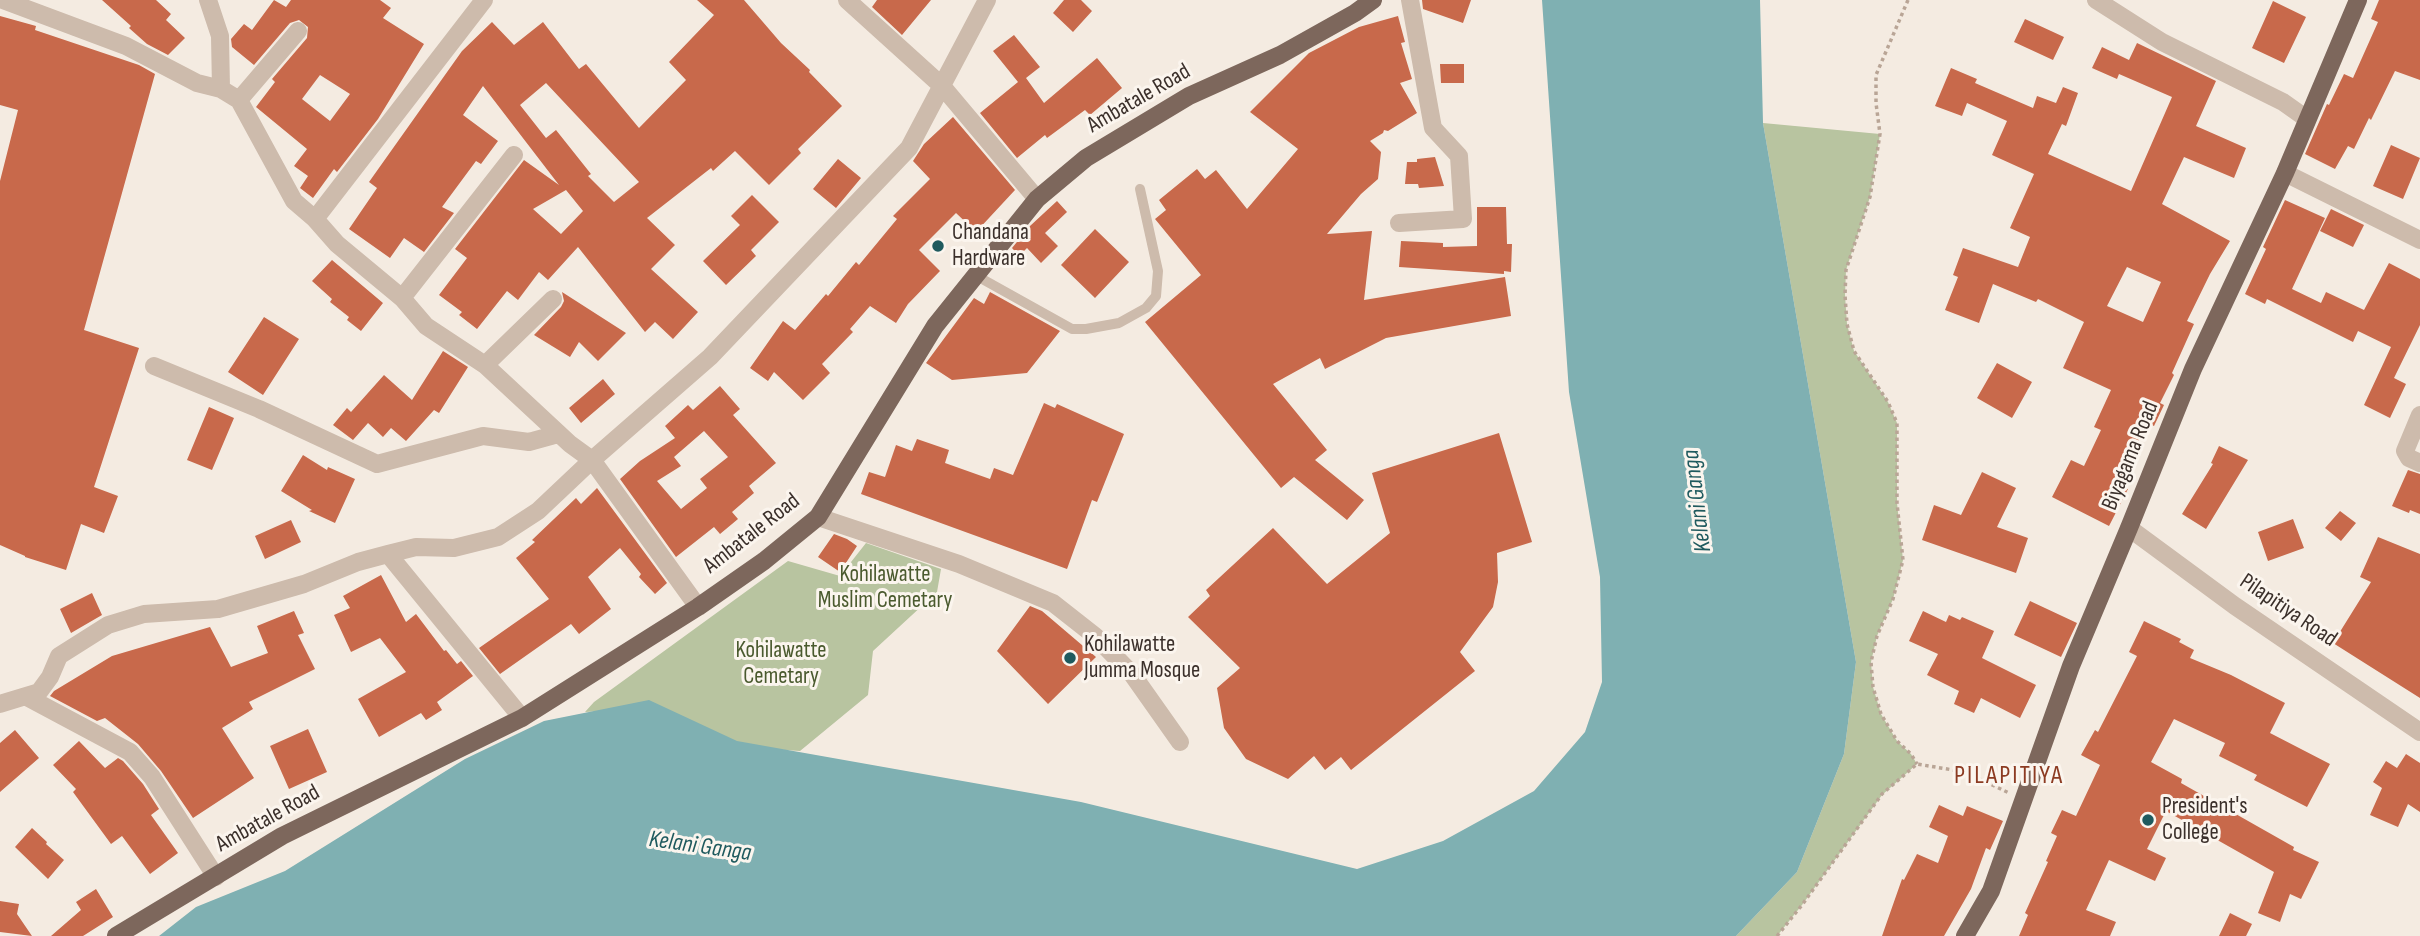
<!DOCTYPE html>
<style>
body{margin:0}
canvas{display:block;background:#f4ebe1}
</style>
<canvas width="2420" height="936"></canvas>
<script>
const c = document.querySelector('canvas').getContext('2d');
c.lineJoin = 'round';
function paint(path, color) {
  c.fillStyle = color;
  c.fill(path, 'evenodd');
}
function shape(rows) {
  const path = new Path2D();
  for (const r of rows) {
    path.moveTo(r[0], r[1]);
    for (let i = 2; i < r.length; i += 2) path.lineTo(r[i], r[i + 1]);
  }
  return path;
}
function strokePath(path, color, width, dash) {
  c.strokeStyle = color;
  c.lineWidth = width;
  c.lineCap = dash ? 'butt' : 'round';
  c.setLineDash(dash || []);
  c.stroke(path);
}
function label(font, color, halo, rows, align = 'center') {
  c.font = font + ' "Sofia Sans Condensed",sans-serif';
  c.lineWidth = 6;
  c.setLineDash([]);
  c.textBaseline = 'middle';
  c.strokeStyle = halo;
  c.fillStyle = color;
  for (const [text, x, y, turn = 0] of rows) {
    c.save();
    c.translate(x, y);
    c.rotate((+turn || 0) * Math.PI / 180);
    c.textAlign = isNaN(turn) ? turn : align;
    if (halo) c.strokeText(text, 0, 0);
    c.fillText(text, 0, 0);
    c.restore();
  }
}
paint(shape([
 [1763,123,1880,134,1870,197,1846,270,1845,295,1847,324,1854,351,1888,402,1897,423,1897,503,1903,560,1893,599,1877,636,1871,662,1873,687,1881,714,1897,741,1911,754,1917,764,1882,795,1802,905,1777,936,1736,936,1797,872,1844,754,1856,662],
 [866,543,941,569,937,592,873,651,868,695,800,751,739,747,650,708,585,712,594,702,788,561,840,576]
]), '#b8c4a0');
paint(shape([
 [1542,0,1760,0,1763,123,1856,662,1844,754,1797,872,1736,936,159,936,196,907,285,871,465,759,544,721,649,700,737,741,1081,802,1357,869,1443,841,1534,791,1585,732,1602,682,1600,577,1569,392]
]), '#7fb0b2');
paint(shape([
 [102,0,156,0,171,14,166,20,185,38,168,55,147,44,129,28,131,26],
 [274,0,286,7,291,0,380,0,391,8,383,18,424,44,378,119,337,172,334,169,313,198,300,188,308,176,294,166,307,149,256,107,275,82,272,79,307,38,308,27,299,20,290,23,254,65,232,47,231,39,244,24,252,30],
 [320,75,350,94,330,121,302,99],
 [697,0,744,0,781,43,810,70,809,72,842,106,798,149,801,153,769,185,735,151,713,171,711,168,647,218,675,245,651,269,698,312,673,339,655,322,645,332,578,247,548,280,539,272,518,300,507,291,477,329,459,315,462,312,439,295,467,258,455,249,524,160,559,185,483,86,463,115,498,141,481,164,476,161,442,207,454,213,424,252,404,238,390,258,349,229,377,188,369,182,462,51,492,22,514,45,543,22,579,69,586,64,639,128,686,80,669,62,714,15],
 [546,83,639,182,614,202,588,176,591,174,556,130,546,138,520,105],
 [566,190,583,211,561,234,533,209],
 [877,0,931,0,902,35,872,7],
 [1064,0,1081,0,1092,11,1073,32,1053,13],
 [1422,0,1471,0,1463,23,1423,9],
 [2379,0,2420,0,2420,80,2395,71,2371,120,2369,118,2354,149,2348,146,2335,169,2305,154,2327,104,2329,105,2344,74,2353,78,2378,22,2371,19],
 [2273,1,2306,17,2284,63,2252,48],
 [0,16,36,26,35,30,139,65,155,74,84,330,139,348,94,487,118,496,104,533,81,524,66,570,25,557,25,556,0,545,0,181,18,110,0,105],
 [1398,16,1405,42,1401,43,1412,79,1400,83,1417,113,1388,131,1384,130,1383,133,1370,141,1381,152,1378,179,1361,194,1327,234,1372,231,1364,300,1505,277,1511,316,1386,338,1325,369,1320,358,1273,384,1327,450,1315,460,1364,500,1347,520,1294,477,1281,488,1145,322,1201,275,1155,219,1166,210,1159,200,1197,169,1205,179,1216,170,1247,209,1298,149,1250,112,1309,53,1359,27],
 [2025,19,2064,37,2053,60,2014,42],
 [1014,35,1040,67,1026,78,1044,103,1097,58,1122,88,1090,115,1085,110,1047,138,1045,135,1017,158,980,113,1018,82,993,51],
 [2137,43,2216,81,2196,126,2246,148,2234,178,2184,157,2162,204,2230,241,2210,274,2187,321,2194,324,2172,373,2174,375,2160,403,2164,405,2154,426,2147,423,2118,484,2128,489,2109,526,2052,497,2071,460,2084,466,2101,430,2094,427,2111,390,2063,368,2084,322,2038,299,2036,302,1993,284,1979,323,1945,310,1958,277,1953,275,1963,248,2018,267,2030,237,2010,228,2034,174,1992,155,2007,121,1967,103,1962,116,1935,106,1951,68,1977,79,1975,83,2033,108,2037,96,2056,103,2063,87,2078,93,2066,126,2062,124,2048,154,2131,191,2172,97,2119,74,2117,79,2092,68,2102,47,2129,60],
 [2127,267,2161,282,2143,322,2107,306],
 [1440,64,1464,64,1464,83,1441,83],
 [953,117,1015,190,976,232,956,213,919,250,940,271,908,304,896,323,870,306,850,329,853,332,822,364,830,373,803,400,774,372,768,381,750,368,783,321,795,330,826,294,828,296,856,262,859,265,897,219,893,216,930,179,913,161,924,144],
 [2391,145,2420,158,2403,199,2373,186],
 [1435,157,1444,186,1419,188,1418,184,1405,184,1407,162,1417,162,1417,159],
 [838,159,861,178,836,208,813,189],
 [752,195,779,222,751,250,756,256,726,285,703,261,740,225,731,216],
 [2285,200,2325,218,2292,289,2321,303,2326,292,2364,310,2389,263,2420,279,2420,325,2394,378,2406,384,2390,418,2364,405,2391,347,2358,331,2353,342,2267,299,2265,304,2245,294,2266,249,2263,247],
 [1057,201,1067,212,1045,233,1058,246,1041,263,1027,248,1019,256,1012,248,1030,226],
 [1477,207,1506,207,1507,244,1512,244,1511,272,1504,271,1504,274,1399,267,1401,241,1443,243,1443,247,1477,246],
 [2331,209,2364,225,2353,247,2320,231],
 [1095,229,1129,262,1095,298,1061,265],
 [332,260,383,303,361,331,347,320,349,317,330,302,332,299,312,281],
 [562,292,626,333,598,361,579,342,570,357,534,335,561,307,564,301],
 [990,292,1060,331,1027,373,952,380,926,363,974,298,984,304],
 [264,317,299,339,263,395,228,372],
 [443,351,468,367,439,413,434,410,406,441,391,428,383,437,368,423,353,440,333,425,347,408,351,412,384,375,412,400],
 [1997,363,2032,382,2012,418,1977,398],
 [603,379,615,394,581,423,569,408],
 [720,386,740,409,733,415,776,463,749,486,754,493,732,512,738,519,720,534,714,527,676,557,620,479,640,461,675,438,665,426,688,405,693,410],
 [704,431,728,457,700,479,707,488,681,509,657,481,681,466,674,457],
 [1044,403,1055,408,1057,404,1124,434,1097,502,1092,500,1067,569,861,494,869,472,885,477,896,445,912,451,917,439,949,450,945,463,990,479,994,468,1013,475],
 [209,407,234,418,212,470,187,460],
 [1499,433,1532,542,1497,553,1498,582,1493,607,1460,652,1475,671,1351,770,1341,757,1325,770,1314,756,1288,779,1246,759,1224,728,1217,688,1240,668,1188,617,1210,596,1206,590,1273,528,1327,584,1390,533,1372,473],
 [2219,446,2248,460,2206,529,2182,514,2213,464,2211,463],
 [303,455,327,470,328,467,355,479,335,523,309,511,312,510,281,491],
 [2408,470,2420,474,2420,514,2410,510,2409,513,2392,506],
 [1982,472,2016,488,1997,527,2028,538,2016,573,1922,540,1934,505,1961,515],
 [597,488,667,583,655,594,639,577,641,574,620,548,588,577,611,609,579,634,571,624,500,674,479,648,549,599,516,558,535,542,532,540,576,498,581,504],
 [2340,511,2356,523,2341,541,2325,528],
 [2293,519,2304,548,2268,561,2258,532],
 [291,520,301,542,265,559,255,536],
 [834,534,847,539,857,546,840,572,818,557],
 [2378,537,2420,554,2420,698,2333,643,2371,582,2360,577],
 [381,575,406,622,416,614,444,651,446,650,457,664,461,661,473,676,437,702,442,710,426,720,421,713,379,737,358,699,406,672,380,638,351,652,334,615,350,608,343,596],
 [92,593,102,615,71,633,60,609],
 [2030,601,2077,623,2061,657,2014,635],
 [1030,606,1042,611,1096,657,1048,704,997,651],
 [294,611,304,633,298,635,315,669,249,702,253,709,222,728,254,778,193,818,161,771,138,744,105,718,97,721,50,696,54,691,112,656,210,627,231,667,268,653,257,626],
 [1923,611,1946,622,1949,615,1960,620,1962,617,1994,631,1982,658,2036,685,2020,718,1981,698,1974,713,1954,704,1959,691,1927,675,1938,654,1909,641],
 [2144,621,2181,639,2179,642,2194,650,2190,658,2231,675,2285,703,2270,733,2330,764,2307,807,2254,780,2257,775,2219,756,2225,743,2174,719,2151,762,2182,779,2181,783,2294,847,2293,850,2319,862,2301,899,2290,894,2280,922,2258,913,2274,872,2166,811,2147,849,2166,858,2155,881,2109,860,2086,910,2116,922,2110,936,2019,936,2028,915,2025,913,2048,862,2046,861,2057,836,2051,833,2062,810,2076,816,2100,765,2081,755,2095,730,2098,732,2137,656,2129,652],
 [308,729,327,772,289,789,270,746],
 [15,730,39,758,0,792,0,743],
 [79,741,105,768,118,758,123,761,143,784,159,809,151,815,178,853,150,874,122,836,111,844,73,792,76,789,53,765],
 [2406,754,2420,763,2420,812,2408,804,2398,827,2370,815,2382,788,2373,782,2386,761,2397,768],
 [1939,805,1963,816,1967,806,2003,821,1990,850,1986,848,1971,889,1944,936,1882,936,1902,879,1904,880,1917,854,1938,863,1948,836,1929,827],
 [32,828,47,842,46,844,64,860,48,879,15,847],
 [96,889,113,917,83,936,51,936,81,910,76,902],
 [0,901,19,904,17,914,32,936,0,932],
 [2230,913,2252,924,2246,936,2219,936]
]), '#c8694b');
strokePath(shape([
 [1908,0,1876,75,1876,103,1880,134,1870,197,1846,270,1845,295,1847,324,1854,351,1888,402,1897,423,1897,503,1903,560,1893,599,1877,636,1871,662,1873,687,1881,714,1897,741,1911,754,1917,764],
 [1777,936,1802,905,1882,794,1917,764,1965,772,2009,793]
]), '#b9a596', 3.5, [3.5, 3.5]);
strokePath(shape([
 [975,275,1072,329,1086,329,1119,323,1146,308,1156,296,1158,271,1140,189]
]), '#cdbbac', 10);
strokePath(shape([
 [3,0,126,46,197,83,221,89],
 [208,0,220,36,221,89,239,100,294,201,315,219,337,244,402,298,426,326,485,365,570,444,592,460,698,607],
 [847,0,942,86,1037,199],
 [2096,0,2162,42,2283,102,2307,119],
 [239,100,298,31],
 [2285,173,2420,240],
 [315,219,484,0],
 [1399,223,1463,219,1459,156,1433,128,1410,0],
 [402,298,514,155],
 [485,365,553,299],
 [154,366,259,409,377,464,483,436,529,442,558,434],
 [2420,415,2405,451,2409,458,2420,463],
 [818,517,959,564,1053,603,1095,636,1132,674,1180,742],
 [2129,528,2235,606,2420,732],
 [388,554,522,718],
 [27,697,130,752,152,777,216,877],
 [0,704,39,692,50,677,59,656,108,625,144,614,218,609,304,584,358,562,388,554,416,547,454,548,498,537,538,511,592,460,710,357,909,148,987,0]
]), '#cdbbac', 18);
strokePath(shape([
 [116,936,282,836,522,718,698,607,764,561,818,517,935,326,1037,199,1086,158,1189,96,1280,55,1355,13,1373,0],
 [1965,936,1991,891,2071,666,2129,528,2193,369,2285,173,2358,0]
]), '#7d675c', 18);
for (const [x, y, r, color] of [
 [938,246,7,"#1f5a5e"],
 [1070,658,7,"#1f5a5e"],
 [2148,820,7,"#1f5a5e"]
]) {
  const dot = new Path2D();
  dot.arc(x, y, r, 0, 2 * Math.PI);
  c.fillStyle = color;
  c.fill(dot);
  strokePath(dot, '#fbf5ee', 2.5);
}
label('23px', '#3b302b', '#fbf5ee', [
 ["Ambatale Road",1139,99,-30],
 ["Biyagama Road",2131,456,-68],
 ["Ambatale Road",752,534,-38],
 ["Pilapitiya Road",2288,611,34],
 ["Ambatale Road",268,819,-29]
]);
label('23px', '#3b302b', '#fbf5ee', [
 ["Chandana",952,233],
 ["Hardware",952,259],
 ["Kohilawatte",1084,645],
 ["Jumma Mosque",1084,671],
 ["President's",2162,807],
 ["College",2162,833]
], 'left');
label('23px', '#4a5a2e', '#fbf5ee', [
 ["Kohilawatte",885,575],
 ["Muslim Cemetary",885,601],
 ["Kohilawatte",781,651],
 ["Cemetary",781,677]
]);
label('italic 24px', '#1f5a5e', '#fbf5ee', [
 ["Kelani Ganga",1698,501,-97],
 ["Kelani Ganga",700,847,8]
]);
c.letterSpacing = '2px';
label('26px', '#8c3b22', '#fbf5ee', [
 ["PILAPITIYA",2009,776]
]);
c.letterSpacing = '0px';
</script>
